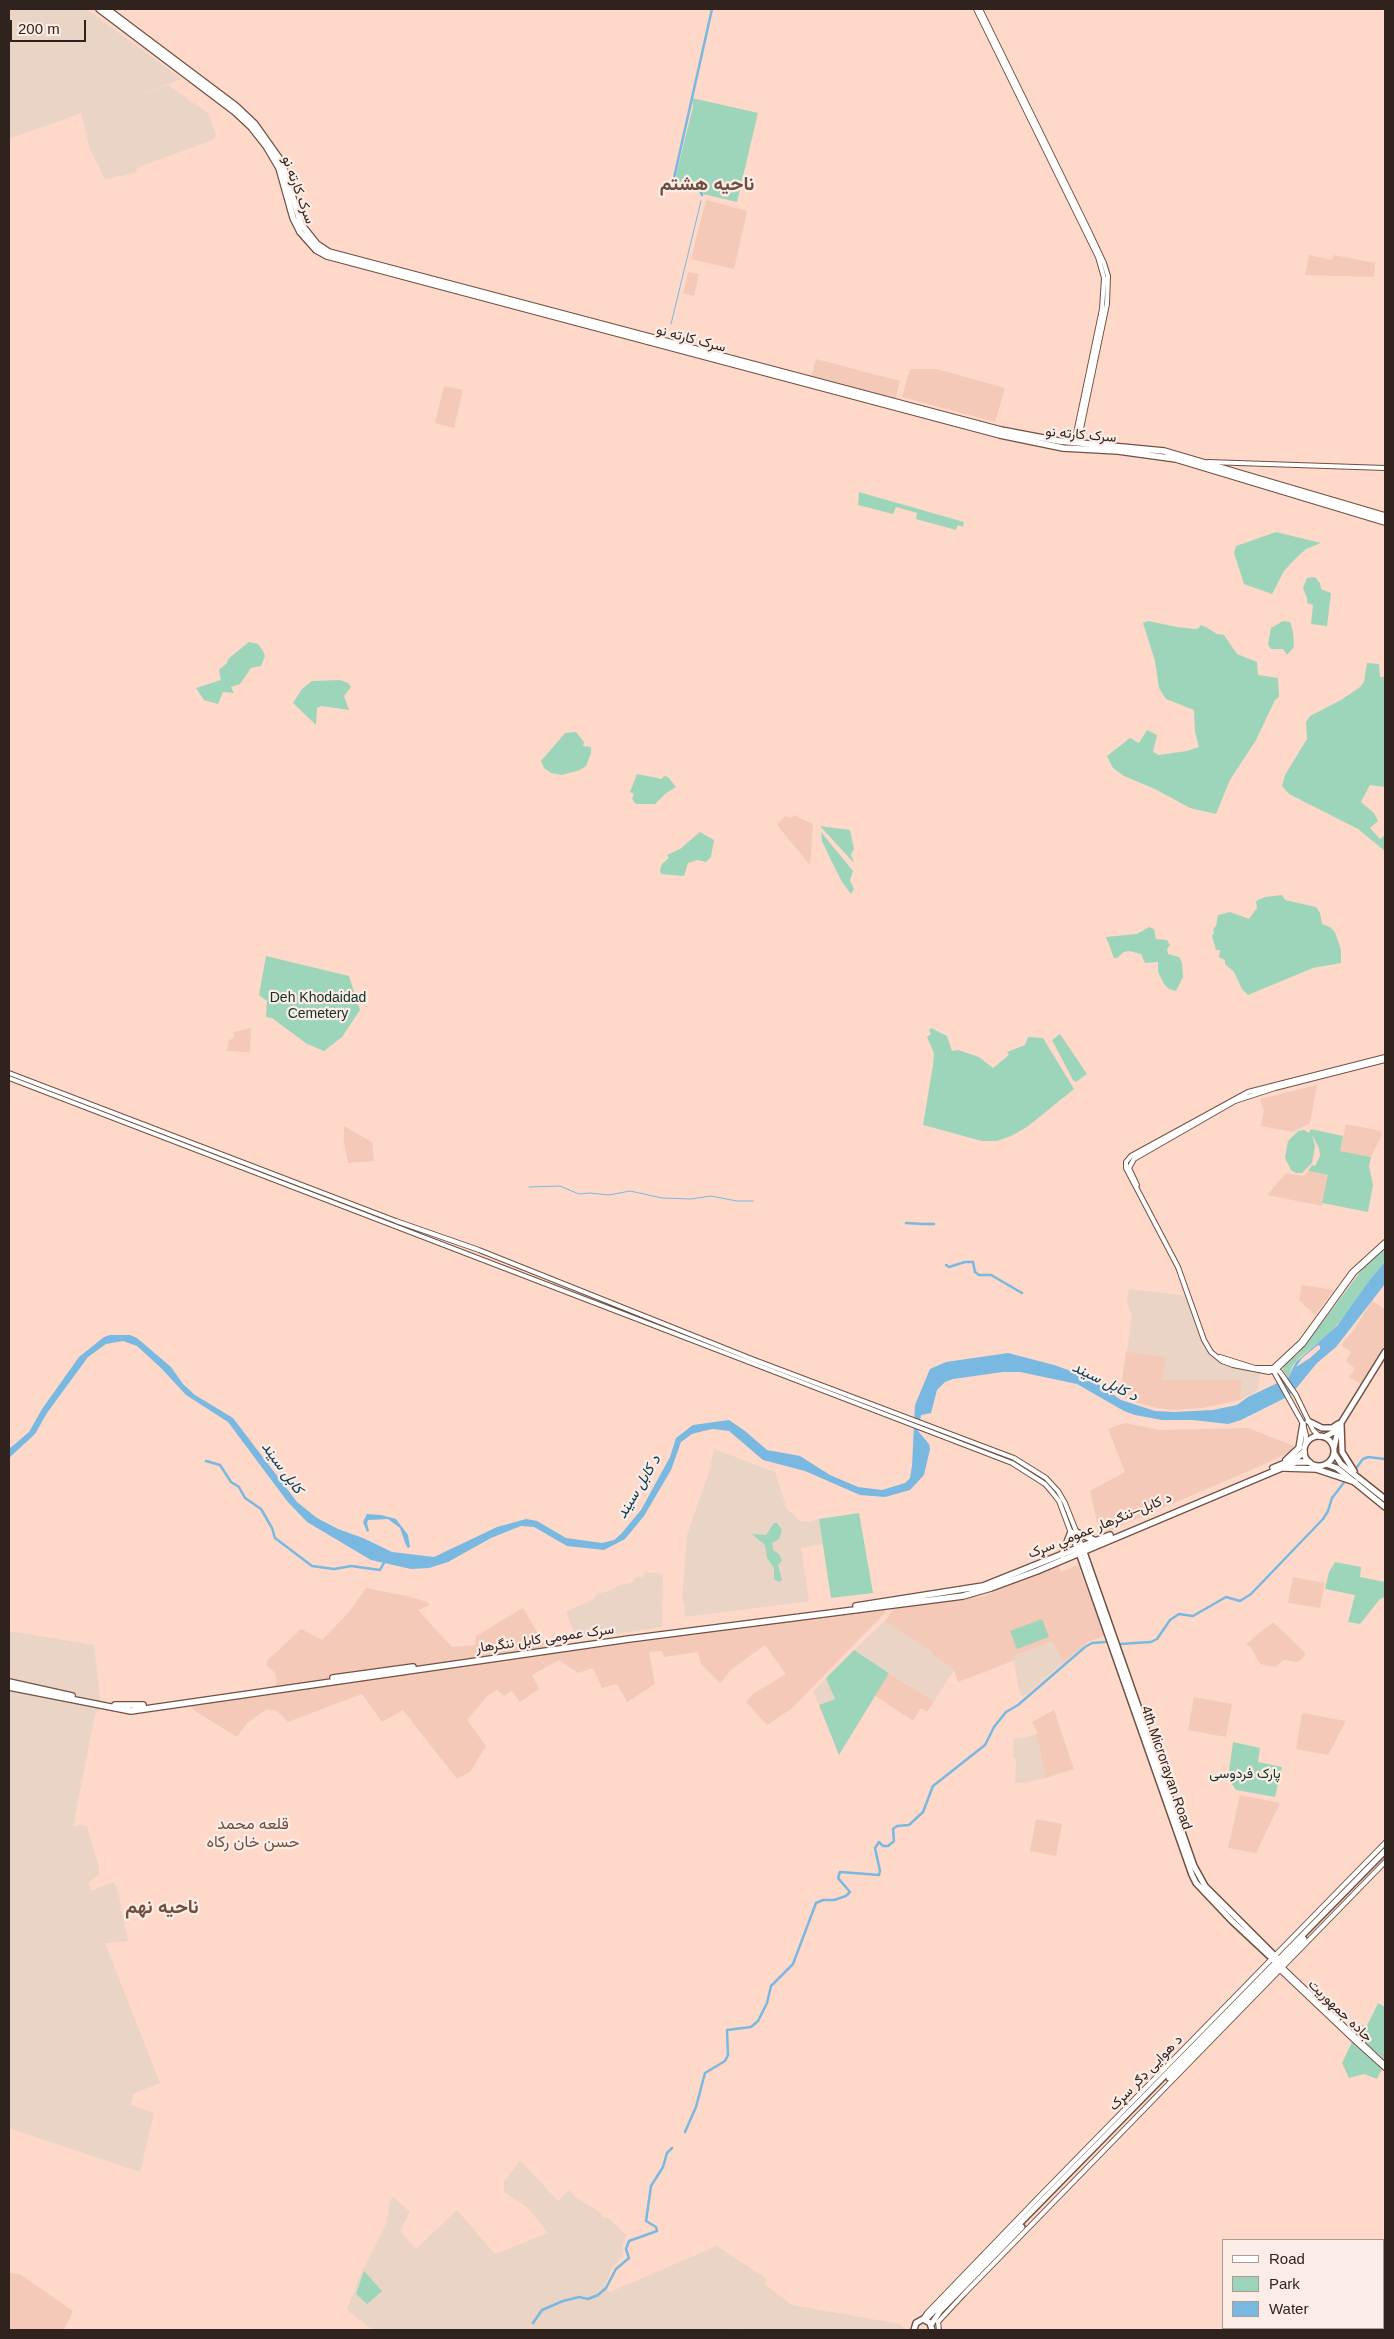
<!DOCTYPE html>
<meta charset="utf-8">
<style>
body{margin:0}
#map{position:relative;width:1394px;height:2339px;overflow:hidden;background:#fed9c9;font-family:Helvetica,sans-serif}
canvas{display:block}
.frame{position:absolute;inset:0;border:10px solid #30231d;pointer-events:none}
.legend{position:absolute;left:1222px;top:2239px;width:162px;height:90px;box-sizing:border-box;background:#fbece5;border:1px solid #aa9c95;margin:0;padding:6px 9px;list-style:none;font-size:15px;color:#30231d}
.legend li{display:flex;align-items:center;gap:10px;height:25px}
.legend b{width:25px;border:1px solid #aa9c95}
.scale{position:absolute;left:10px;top:20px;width:76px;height:22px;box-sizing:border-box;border:2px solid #30231d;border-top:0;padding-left:6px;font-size:15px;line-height:18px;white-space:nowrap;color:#30231d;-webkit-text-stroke:4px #fbece5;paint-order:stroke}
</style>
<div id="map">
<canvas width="1394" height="2339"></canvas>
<div class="frame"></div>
<ul class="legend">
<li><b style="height:6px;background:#fff"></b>Road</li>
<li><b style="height:14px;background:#9dd5ba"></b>Park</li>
<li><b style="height:14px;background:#78b8e1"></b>Water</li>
</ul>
<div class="scale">200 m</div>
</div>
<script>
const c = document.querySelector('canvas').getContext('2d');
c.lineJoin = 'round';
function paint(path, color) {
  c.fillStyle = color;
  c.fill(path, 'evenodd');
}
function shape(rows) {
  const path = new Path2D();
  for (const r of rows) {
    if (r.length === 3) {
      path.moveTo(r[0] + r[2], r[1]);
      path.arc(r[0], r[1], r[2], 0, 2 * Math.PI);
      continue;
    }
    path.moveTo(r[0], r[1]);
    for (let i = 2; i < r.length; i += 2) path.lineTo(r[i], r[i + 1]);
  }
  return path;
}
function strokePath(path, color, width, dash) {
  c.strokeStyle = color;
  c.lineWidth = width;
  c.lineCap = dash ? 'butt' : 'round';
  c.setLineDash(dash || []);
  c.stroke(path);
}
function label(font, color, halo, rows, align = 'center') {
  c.font = font + ' Helvetica,Vazirmatn,sans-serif';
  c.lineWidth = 4.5;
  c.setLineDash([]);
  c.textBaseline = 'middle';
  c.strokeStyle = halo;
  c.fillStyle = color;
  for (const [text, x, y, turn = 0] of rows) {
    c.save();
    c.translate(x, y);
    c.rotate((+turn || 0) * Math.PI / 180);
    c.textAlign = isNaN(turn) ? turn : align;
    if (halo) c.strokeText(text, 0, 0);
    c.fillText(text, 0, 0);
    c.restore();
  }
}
paint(shape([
 [706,200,747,211,734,269,691,259],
 [1309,255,1332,260,1334,255,1375,263,1374,277,1305,275],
 [688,272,699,274,694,296,683,293],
 [816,359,900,381,895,400,811,377],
 [910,369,937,369,1005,388,995,422,902,397],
 [444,386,463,390,454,428,435,423],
 [794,815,813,824,810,865,777,825,785,816,792,818],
 [251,1028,250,1052,227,1051,229,1040,234,1038,234,1032],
 [1317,1085,1310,1123,1293,1132,1261,1126,1264,1111,1260,1099],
 [1346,1124,1381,1131,1382,1135,1371,1157,1340,1151],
 [344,1126,372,1142,374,1161,348,1163,344,1141],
 [1308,1171,1328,1175,1322,1206,1267,1195,1286,1173,1304,1176],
 [1302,1285,1334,1290,1315,1315,1299,1300],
 [1372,1301,1385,1309,1385,1345,1361,1384,1349,1377,1355,1369,1346,1361,1351,1352,1341,1345,1353,1331],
 [1126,1351,1166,1357,1163,1380,1242,1380,1240,1400,1203,1408,1172,1410,1157,1408,1131,1401,1120,1395],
 [1125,1423,1160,1430,1248,1428,1294,1446,1290,1452,1258,1467,1104,1533,1097,1522,1090,1491,1125,1472,1108,1429],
 [1058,1565,1061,1572,1078,1565,1104,1636,1088,1642,1063,1663,1053,1641,1013,1656,1015,1660,958,1682,954,1670,885,1621,893,1609,984,1596],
 [1293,1577,1325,1583,1320,1608,1288,1603],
 [366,1588,407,1596,427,1602,430,1605,418,1610,452,1647,475,1645,476,1636,523,1608,550,1654,884,1609,886,1612,791,1709,767,1725,746,1702,754,1693,786,1674,765,1645,732,1669,720,1683,701,1664,698,1652,664,1657,662,1651,649,1652,655,1684,627,1702,617,1684,602,1688,593,1668,578,1673,559,1660,532,1675,539,1689,520,1702,512,1691,504,1696,497,1690,487,1696,467,1720,486,1746,470,1772,457,1779,403,1710,382,1722,362,1694,288,1722,277,1711,267,1709,247,1723,237,1737,195,1711,190,1705,268,1695,277,1682,275,1673,266,1665,268,1660,301,1629,322,1640,350,1611],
 [1273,1622,1306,1654,1300,1661,1295,1662,1284,1660,1275,1667,1260,1664,1250,1646,1245,1645],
 [889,1673,934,1701,927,1712,921,1708,913,1721,874,1695],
 [1194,1697,1232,1704,1226,1737,1188,1730],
 [1054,1710,1074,1769,1046,1778,1036,1734,1038,1733,1032,1722],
 [1302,1713,1346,1721,1328,1755,1296,1749],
 [1240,1795,1280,1803,1256,1853,1228,1848],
 [1036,1819,1062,1824,1056,1856,1030,1851],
 [9,2273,20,2274,73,2311,64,2330,9,2330]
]), '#f4c9b7');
paint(shape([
 [9,9,86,9,182,79,129,98,168,85,209,114,216,136,213,140,138,167,135,173,105,179,90,149,81,113,9,139],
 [1129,1289,1186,1296,1198,1332,1210,1353,1217,1360,1229,1366,1260,1373,1258,1390,1240,1400,1242,1380,1162,1380,1166,1357,1127,1352,1132,1315,1127,1302],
 [714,1449,775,1472,787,1509,800,1521,810,1522,819,1519,823,1544,801,1548,809,1601,685,1617,684,1601,682,1601,687,1535,709,1472],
 [645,1572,663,1574,662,1627,577,1639,566,1612,592,1600,597,1594,612,1590,619,1585,632,1583,636,1577,643,1577],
 [885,1621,933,1652,934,1656,954,1670,934,1701,854,1650],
 [9,1631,94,1645,101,1709,95,1714,73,1827,80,1825,87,1827,99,1867,99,1874,88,1883,91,1891,114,1882,118,1892,128,1941,105,1943,160,2083,133,2094,131,2105,154,2113,140,2172,9,2128],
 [1053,1641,1063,1663,1023,1697,1019,1690,1013,1656],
 [826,1678,835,1699,819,1705,813,1691],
 [1036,1734,1046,1778,1022,1783,1015,1782,1016,1759,1013,1758,1014,1738,1023,1738],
 [520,2160,558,2201,569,2190,574,2196,601,2213,603,2218,608,2218,627,2235,622,2246,623,2256,612,2267,604,2287,610,2292,717,2246,767,2279,764,2284,792,2305,900,2324,906,2330,738,2330,736,2328,734,2330,373,2330,347,2310,360,2275,386,2224,390,2200,393,2197,410,2212,400,2231,416,2249,457,2210,495,2254,548,2233,527,2207,504,2192,504,2182]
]), '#e9d4c6');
paint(shape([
 [692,98,758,113,737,202,703,194,701,189,678,182,675,179,693,107],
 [859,492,964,522,963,527,958,525,956,530,916,519,917,513,896,507,893,514,858,505],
 [1276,532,1321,543,1306,549,1295,559,1284,571,1272,594,1244,584,1234,553,1236,546],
 [1315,577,1320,583,1321,589,1331,593,1327,626,1311,624,1313,605,1307,603,1307,598,1303,588,1307,578],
 [1148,621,1177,627,1195,629,1199,628,1200,625,1206,627,1217,634,1224,635,1237,654,1257,662,1258,675,1278,678,1279,697,1275,700,1256,740,1230,780,1216,814,1190,808,1155,789,1124,776,1113,768,1107,756,1130,738,1139,743,1147,730,1157,735,1153,752,1159,755,1187,751,1199,747,1195,732,1194,710,1166,699,1159,688,1155,661,1143,623],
 [1283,621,1290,622,1293,632,1294,647,1287,655,1283,649,1271,649,1268,644,1271,628],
 [249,642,258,644,263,651,265,656,261,666,251,668,240,684,231,687,234,693,223,692,218,704,204,700,196,688,221,680,219,670,227,663,228,659],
 [1367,663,1379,664,1380,677,1385,677,1385,787,1370,785,1361,802,1374,813,1378,821,1370,828,1380,839,1385,835,1385,851,1358,829,1289,794,1282,786,1285,775,1307,739,1306,722,1310,716,1341,700,1360,687,1364,682],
 [340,680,348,683,351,687,344,696,349,710,321,706,317,708,316,725,293,703,302,689,312,681],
 [576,732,584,742,583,746,591,747,591,753,586,766,580,770,562,775,551,773,544,768,541,761,565,733],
 [637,774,662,779,664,776,668,777,676,787,665,794,655,804,636,804,632,799,634,794,630,792],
 [820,826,850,830,854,849,851,854,854,863],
 [700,832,714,840,711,857,706,862,698,860,688,863,684,876,661,874,660,870,662,864,669,858,667,855,680,849],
 [821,832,853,871,850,880,854,889,851,894,842,882,830,858,822,841],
 [1282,895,1285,900,1316,907,1320,913,1322,924,1330,927,1335,932,1341,950,1341,963,1313,968,1248,995,1242,989,1234,972,1225,964,1225,960,1219,957,1220,950,1216,950,1212,936,1214,933,1213,929,1216,926,1218,915,1230,912,1249,919,1257,908,1256,901,1265,897],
 [1149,927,1154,929,1156,939,1167,940,1170,945,1167,949,1168,954,1179,957,1182,962,1183,977,1176,991,1169,989,1164,984,1158,972,1158,962,1145,963,1141,954,1129,951,1124,952,1117,958,1114,958,1106,937,1137,934],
 [266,956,349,976,360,1010,342,1037,324,1051,307,1044,272,1018,266,1017,267,1001,259,995],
 [931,1028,947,1036,952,1051,958,1050,979,1057,993,1068,1009,1055,1007,1052,1025,1045,1028,1037,1043,1038,1074,1089,1027,1127,1011,1136,997,1141,982,1141,923,1125,933,1065,934,1053,927,1037,931,1034,929,1030],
 [1060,1034,1087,1074,1076,1082,1073,1080,1052,1040],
 [1311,1129,1343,1136,1340,1151,1371,1157,1369,1166,1373,1185,1368,1212,1322,1203,1328,1175,1308,1171,1312,1165,1315,1166,1320,1156,1319,1148,1312,1135,1315,1146,1312,1163,1302,1173,1296,1173,1291,1170,1285,1158,1288,1141,1298,1131,1304,1130,1309,1133],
 [1385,1249,1385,1262,1372,1277,1350,1310,1329,1334,1300,1357,1293,1365,1288,1378,1283,1370,1284,1365,1299,1353,1364,1267],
 [859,1513,873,1593,831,1598,819,1519],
 [774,1523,777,1523,782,1530,779,1539,772,1543,773,1550,779,1554,782,1561,778,1565,782,1580,779,1582,774,1579,774,1568,767,1558,765,1545,752,1534,766,1535],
 [1335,1562,1361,1567,1360,1577,1385,1582,1385,1597,1380,1599,1360,1624,1348,1622,1355,1595,1325,1589,1329,1572],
 [1042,1619,1049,1637,1017,1649,1010,1631],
 [854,1650,889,1673,839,1755,819,1705,835,1699,826,1678],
 [1233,1742,1260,1748,1258,1762,1282,1767,1275,1797,1236,1790,1228,1778],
 [1378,2003,1385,2007,1385,2060,1355,2035,1359,2024,1367,2026],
 [1352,2042,1382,2069,1377,2079,1364,2074,1349,2078,1342,2063],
 [364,2271,382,2291,367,2304,356,2294]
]), '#9dd5ba');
paint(shape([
 [1385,1262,1385,1284,1336,1347,1317,1363,1294,1391,1285,1398,1241,1420,1228,1424,1193,1420,1162,1420,1135,1415,1124,1411,1077,1384,1020,1372,1003,1372,953,1379,945,1382,937,1390,931,1413,921,1415,918,1431,929,1444,930,1449,924,1475,910,1490,885,1497,860,1495,805,1471,763,1460,729,1431,713,1429,703,1431,692,1434,681,1442,671,1470,644,1516,625,1539,604,1550,567,1546,534,1527,521,1526,491,1538,448,1562,429,1568,411,1569,371,1560,307,1522,287,1501,228,1422,186,1395,161,1368,137,1346,123,1341,106,1344,88,1357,47,1413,35,1434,9,1458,9,1449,29,1432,42,1409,79,1357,104,1337,110,1335,130,1335,137,1338,171,1367,183,1384,195,1395,233,1418,297,1502,317,1518,338,1529,363,1538,392,1552,434,1557,497,1527,526,1519,537,1521,566,1538,602,1543,614,1540,621,1534,641,1510,670,1457,676,1438,693,1425,729,1420,745,1431,767,1450,800,1456,830,1475,858,1487,882,1490,905,1483,910,1478,912,1466,915,1405,930,1369,946,1362,1008,1353,1054,1365,1088,1377,1121,1400,1155,1411,1174,1412,1213,1410,1237,1405,1248,1397,1288,1378,1296,1362,1337,1326,1372,1277],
 [1318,1345,1320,1346,1320,1349,1310,1358,1296,1367,1302,1358],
 [367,1514,381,1515,396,1519,408,1535,410,1547,408,1548,406,1545,400,1528,388,1519,368,1520,367,1523,369,1531,367,1532,363,1522]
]), '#78b8e1');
strokePath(shape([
 [671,324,701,201],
 [529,1187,560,1186,579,1194,590,1193,609,1195,630,1191,662,1198,691,1199,711,1196,737,1201,753,1201]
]), '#78b8e1', 1);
strokePath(shape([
 [702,195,700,190,679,184,675,182,674,178,712,9],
 [906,1223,923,1224],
 [924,1224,934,1224],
 [946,1265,949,1267,965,1262,973,1262,975,1272,979,1275,991,1275,1022,1293],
 [206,1461,220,1465,231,1482,239,1487,245,1498,261,1509,272,1528,275,1538,312,1566,334,1569,351,1566,380,1570,385,1561],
 [1357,1467,1363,1459,1368,1457,1385,1459],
 [1120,1644,1151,1642,1157,1639,1170,1620,1179,1614,1193,1616,1226,1597,1240,1601,1251,1594,1323,1519,1328,1511,1332,1498,1346,1480],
 [685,2132,696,2107,705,2073,725,2061,728,2055,727,2030,751,2027,758,2021,767,2003,771,1986,793,1964,816,1903,823,1900,834,1900,846,1896,850,1892,838,1878,840,1872,879,1875,880,1871,875,1848,879,1842,883,1846,888,1846,894,1841,893,1829,897,1826,909,1825,923,1812,933,1786,985,1745,994,1727,1006,1712,1018,1705,1085,1647,1092,1643,1105,1642],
 [533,2323,542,2310,563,2301,579,2297,588,2299,598,2295,606,2288,616,2269,629,2258,626,2249,629,2241,657,2231,656,2227,646,2221,651,2186,663,2167,667,2153,672,2148]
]), '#78b8e1', 2.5);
const secondary = shape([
 [976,9,1098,257,1104,278,1102,309,1074,443],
 [980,9,1089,231,1104,263,1108,276,1107,304,1078,443],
 [1208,462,1385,468],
 [1385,1057,1248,1092,1131,1156,1126,1162,1126,1168,1178,1267,1204,1340,1211,1352,1222,1361,1233,1365,1269,1372,1277,1369,1303,1344,1354,1273,1385,1245],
 [9,1073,396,1221,479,1250,752,1359,1014,1458,1046,1478,1058,1491,1065,1503,1082,1546],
 [9,1078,1012,1463,1045,1484,1052,1492,1059,1501,1077,1549],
 [1137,1185,1129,1168,1134,1159,1235,1101,1275,1088,1385,1060],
 [1220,1357,1255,1368,1273,1368,1280,1372,1296,1395,1313,1430,1320,1437],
 [1273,1368,1301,1342,1352,1272,1385,1242],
 [1273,1370,1303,1424,1306,1435,1305,1446],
 [1282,1967,1385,2065],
 [1279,1969,1355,2041,1385,2068],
 [923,2319,927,2313,1035,2201,1385,1843],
 [939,2330,938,2322,964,2294,1385,1862]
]);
const primary = shape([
 [1308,1421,1322,1428,1332,1428,1338,1424],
 [1341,1423,1342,1452,1354,1471],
 [1319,1451,15],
 [1324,1437,1334,1432,1341,1423,1385,1352],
 [1334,1448,1338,1430],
 [1334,1453,1341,1464,1385,1499],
 [1326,1464,1337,1468,1385,1507],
 [1083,1549,1194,1866,1205,1886,1281,1962],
 [1078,1550,1192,1875,1196,1883,1232,1921,1278,1964],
 [1169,2078,1304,1939],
 [925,2320,1385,1851],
 [931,2325,940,2311,1022,2227],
 [914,2330,916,2323,923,2319,930,2323,932,2330]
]);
const highway = shape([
 [99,9,235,112,251,127,266,146,279,168,293,218,300,232,316,250,327,256,1000,435,1063,448,1118,451,1176,459,1385,522],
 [107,9,236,106,255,124,282,162,301,224,317,244,329,252,1001,430,1059,441,1164,451,1385,516],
 [1286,1460,1299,1448,1303,1424],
 [1273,1468,1295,1459,1304,1452],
 [1284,1468,1316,1469,1355,1482],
 [1076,1532,1096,1541],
 [1062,1555,1071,1532],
 [856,1606,983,1586,1110,1535],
 [333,1678,413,1667],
 [9,1682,72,1696],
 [9,1687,131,1711,629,1639,963,1596,991,1588,1037,1571,1296,1462,1309,1462],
 [115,1705,143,1705]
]);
strokePath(secondary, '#705144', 6);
strokePath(primary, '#705144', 8);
strokePath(highway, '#705144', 8);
strokePath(secondary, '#fff', 4);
strokePath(primary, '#fff', 5);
strokePath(highway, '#fff', 5.5);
label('14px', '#30231d', '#fbece5', [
 ["سرک کارته نو",298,190,70],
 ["سرک کارته نو",691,339,15],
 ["سرک کارته نو",1081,435,5],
 ["د کابل–ننګرهار عمومي سړک",1100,1526,-22],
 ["سرک عمومی کابل ننگرهار",545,1639,-8],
 ["4th Microrayan Road",1166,1768,71],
 ["جاده جمهوریت",1340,2011,44],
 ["د هوایی ډګر سړک",1146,2073,-46]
]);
label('14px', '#0f3123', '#fbece5', [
 ["Deh Khodaidad",318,998],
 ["Cemetery",318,1014],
 ["پارک فردوسی",1245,1774]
]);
label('italic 15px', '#013954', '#fbece5', [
 ["د کابل سيند",1105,1382,26],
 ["کابل سيند",282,1468,54],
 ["د کابل سيند",639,1487,-59]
]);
label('16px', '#6d4f41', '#fbece5', [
 ["قلعه محمد",253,1825],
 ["حسن خان رکاه",253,1843]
]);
label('bold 19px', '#6d4f41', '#fbece5', [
 ["ناحیه هشتم",707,185],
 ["ناحیه نهم",162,1908]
]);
</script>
